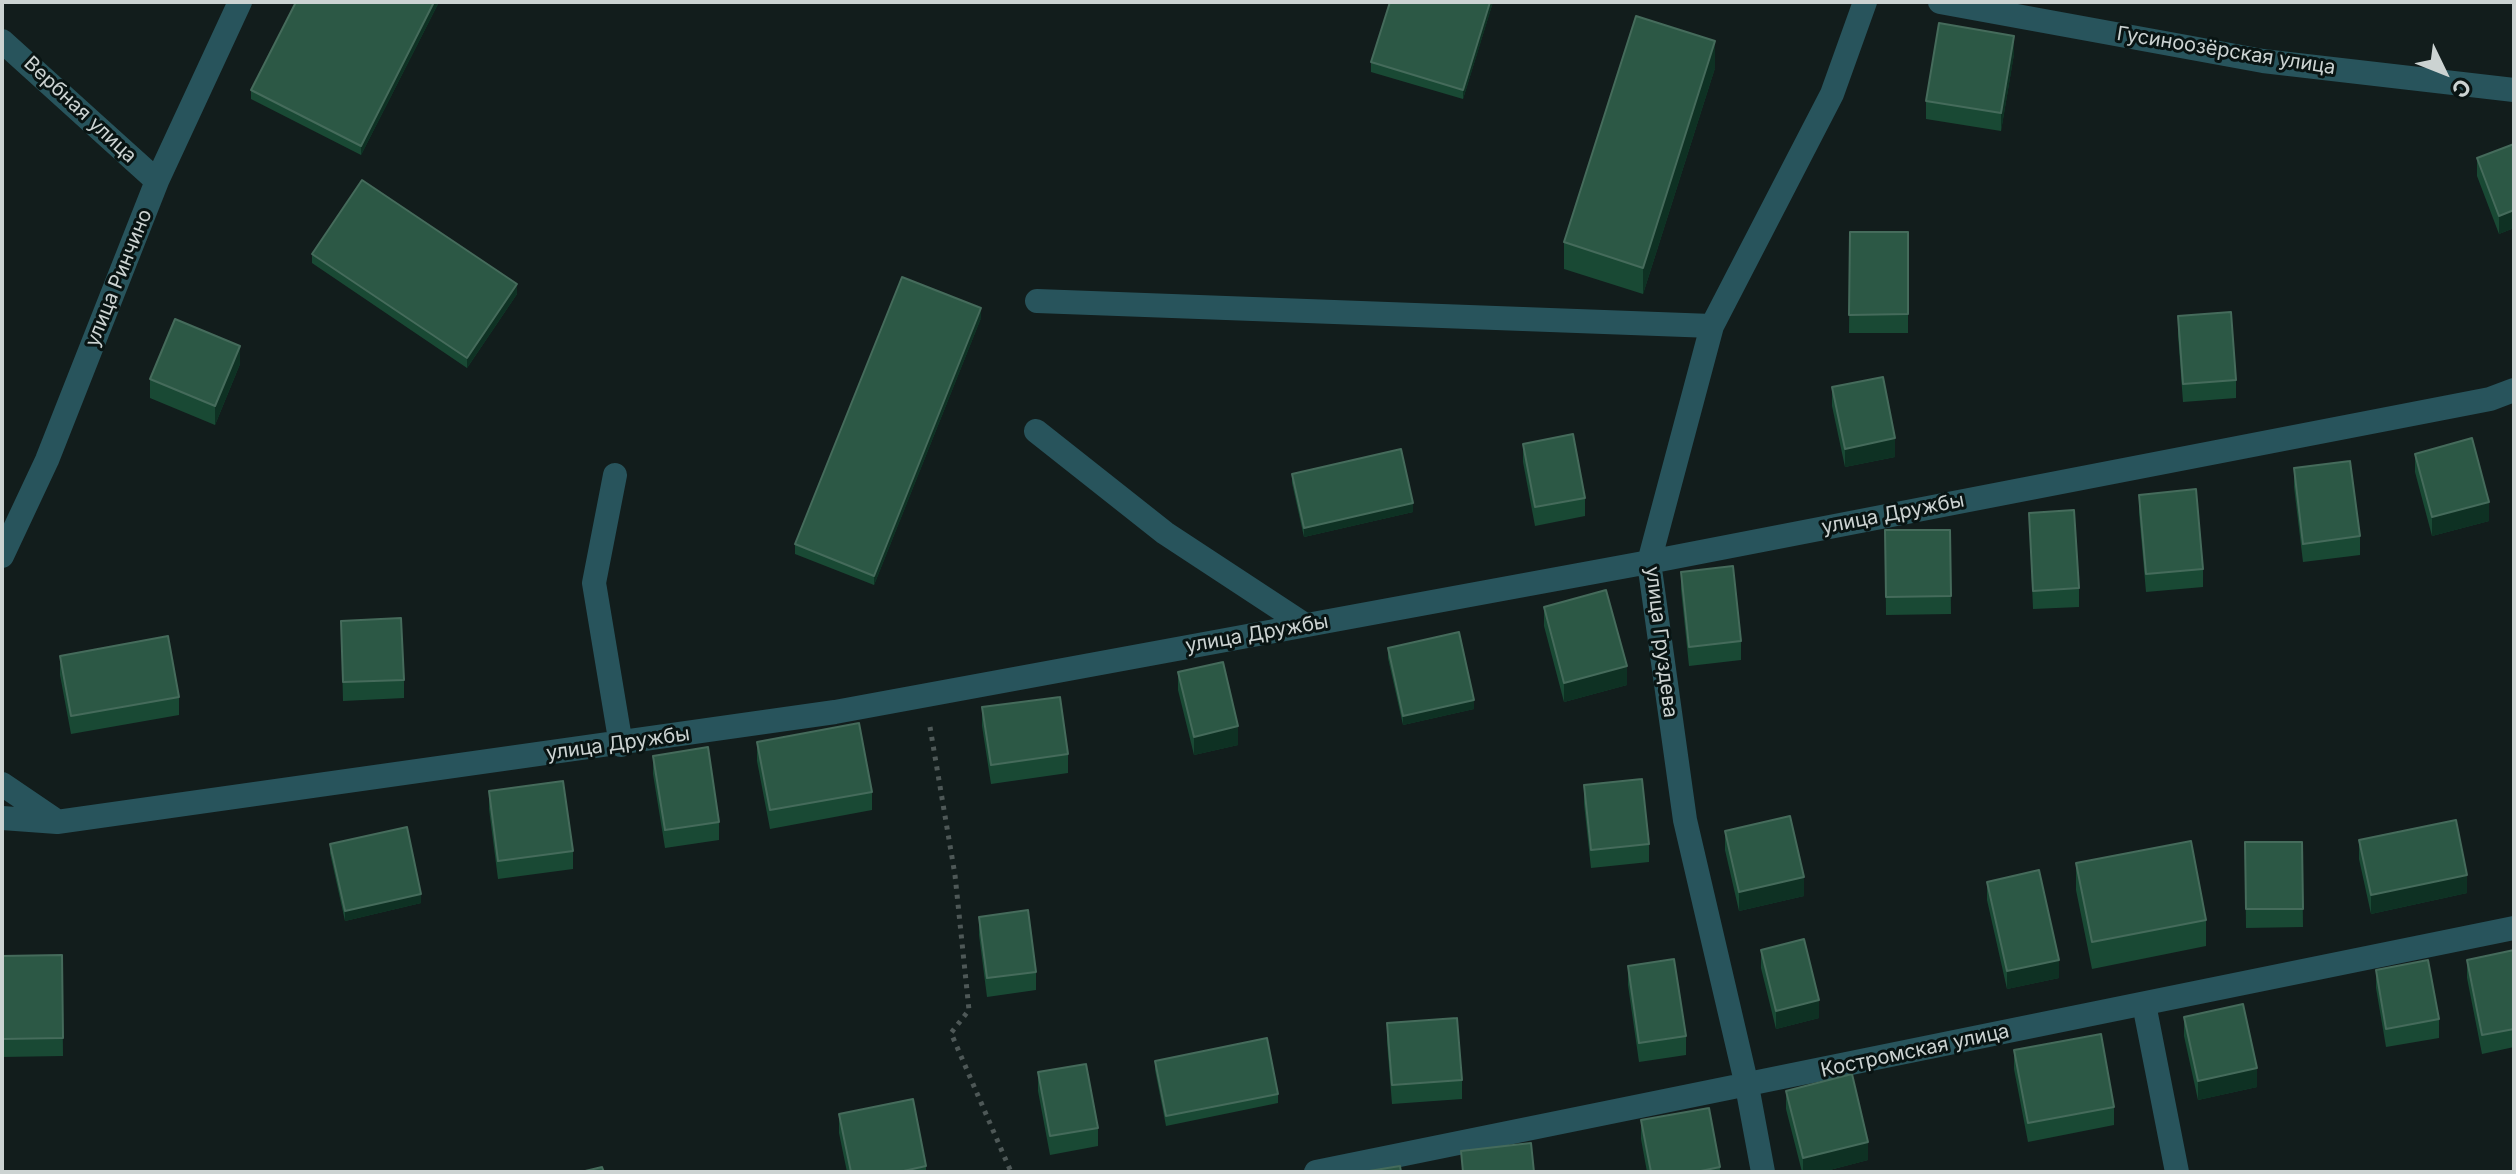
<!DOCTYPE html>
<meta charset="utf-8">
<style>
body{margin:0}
#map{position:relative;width:2516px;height:1174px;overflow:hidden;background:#121d1c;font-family:Inter,sans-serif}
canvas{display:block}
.frame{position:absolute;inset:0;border:4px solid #ccd3d2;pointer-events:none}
.north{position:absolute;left:2404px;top:32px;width:80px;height:80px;-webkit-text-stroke:6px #091413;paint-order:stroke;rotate:133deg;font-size:22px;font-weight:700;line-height:32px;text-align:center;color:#ccd3d2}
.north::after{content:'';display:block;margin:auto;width:28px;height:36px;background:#ccd3d2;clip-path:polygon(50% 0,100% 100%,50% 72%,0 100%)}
</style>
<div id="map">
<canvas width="2516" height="1174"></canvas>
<div class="frame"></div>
<div class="north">С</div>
</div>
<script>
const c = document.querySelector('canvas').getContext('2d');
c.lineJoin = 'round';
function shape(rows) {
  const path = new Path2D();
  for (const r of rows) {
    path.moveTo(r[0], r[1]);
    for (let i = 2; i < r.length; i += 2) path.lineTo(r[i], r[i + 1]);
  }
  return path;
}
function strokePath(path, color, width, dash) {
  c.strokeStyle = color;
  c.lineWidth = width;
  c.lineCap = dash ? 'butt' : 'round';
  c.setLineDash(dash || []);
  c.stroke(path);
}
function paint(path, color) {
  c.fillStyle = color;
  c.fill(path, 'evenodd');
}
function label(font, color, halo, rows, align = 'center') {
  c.font = font + ' Inter,sans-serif';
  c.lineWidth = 6;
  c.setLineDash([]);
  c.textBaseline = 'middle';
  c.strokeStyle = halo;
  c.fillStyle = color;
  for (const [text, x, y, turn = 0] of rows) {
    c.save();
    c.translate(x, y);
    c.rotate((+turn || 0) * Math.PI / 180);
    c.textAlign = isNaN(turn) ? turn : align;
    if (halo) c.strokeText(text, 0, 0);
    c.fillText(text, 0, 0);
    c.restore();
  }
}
strokePath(shape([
 [930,727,955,875,969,1010,951,1033,1011,1172]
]), '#4e5857', 5, [4, 6]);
strokePath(shape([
 [1940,2,2263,61,2514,90],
 [2,41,157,181],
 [1037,301,1712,326],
 [1036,431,1165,533,1305,625],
 [615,475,594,583,621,745],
 [2,556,47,460,157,181,240,2],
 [2,784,55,820],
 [2,818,57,822,835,712,1649,562,2490,399,2514,390],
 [2144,1004,2177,1172],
 [1316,1172,2514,928],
 [1763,1172,1747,1086,1685,820,1649,562,1712,326,1832,94,1865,2]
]), '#28545c', 24);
paint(shape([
 [296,2,439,2,361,155,251,99,251,90],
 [1390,2,1493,2,1463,99,1371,72,1371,62],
 [2014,54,2001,131,1926,119,1926,101],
 [1715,68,1643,294,1564,269,1564,242],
 [2514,144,2514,228,2499,234,2477,176,2477,158],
 [1850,232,1908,232,1908,333,1849,333],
 [312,254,517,294,467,368,312,263],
 [2178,316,2236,380,2236,398,2183,402,2178,335],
 [981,318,874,585,795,554,795,544],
 [240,364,215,425,150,398,150,379],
 [1832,387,1895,457,1845,467,1832,406],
 [1523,444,1585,498,1585,516,1535,526,1523,462],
 [2415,454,2489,521,2432,536,2415,472],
 [2294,468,2360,536,2360,555,2303,562,2294,487],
 [1292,474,1413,512,1304,537,1292,483],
 [2139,495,2203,569,2203,587,2146,592,2139,513],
 [2029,513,2079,588,2079,607,2033,609],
 [1885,530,1950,530,1951,614,1886,615],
 [1681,572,1741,641,1741,660,1689,666,1681,590],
 [1544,607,1627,685,1564,702,1544,626],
 [341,621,404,680,404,698,343,701],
 [1388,648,1474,709,1403,725,1388,658],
 [60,656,179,697,179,715,71,734,60,675],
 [1178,672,1238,745,1194,755,1178,690],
 [982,707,1068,754,1068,773,991,784,982,726],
 [757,742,872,792,872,810,770,829,757,761],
 [653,756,719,822,719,840,665,848,653,774],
 [1584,785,1649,844,1649,862,1591,868,1584,804],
 [489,791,573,851,573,869,498,879,489,809],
 [1725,831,1804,896,1739,911,1725,850],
 [2359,840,2467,893,2371,914,2359,859],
 [2245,842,2302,842,2303,927,2246,928],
 [330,844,421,903,345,921,330,853],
 [2076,863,2206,920,2206,946,2092,969,2076,890],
 [1987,882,2059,978,2007,989,1987,900],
 [979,917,1036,972,1036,990,987,997,979,935],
 [1761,950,1819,1018,1776,1029,1761,968],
 [2514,950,2514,1047,2482,1054,2467,978,2467,960],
 [62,955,63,1056,2,1057,2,956],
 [1628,966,1686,1036,1686,1055,1639,1062,1628,985],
 [2376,970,2439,1019,2439,1038,2386,1047,2376,988],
 [2184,1017,2257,1087,2198,1100,2184,1036],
 [1387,1023,1462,1080,1462,1099,1392,1104,1387,1042],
 [2014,1050,2114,1107,2114,1125,2028,1142,2014,1069],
 [1155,1061,1278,1094,1278,1103,1166,1126,1155,1070],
 [1038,1072,1098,1128,1098,1146,1050,1155,1038,1091],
 [1786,1091,1868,1160,1822,1172,1802,1172,1786,1109],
 [839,1114,926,1166,926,1172,847,1172,839,1133],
 [1641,1120,1720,1167,1720,1172,1647,1172,1641,1139]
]), '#194934');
paint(shape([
 [434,2,439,2,361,155,361,146],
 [1490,2,1493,2,1463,99,1463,90],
 [2014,36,2014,54,2001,131,2001,113],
 [1715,41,1715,68,1643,294,1643,268],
 [2514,210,2514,228,2499,234,2499,216],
 [517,284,517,294,467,368,467,358],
 [981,308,981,318,874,585,874,576],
 [240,346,240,364,215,425,215,406],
 [1895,438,1895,457,1845,467,1845,449],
 [2489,502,2489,521,2432,536,2432,517],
 [1413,503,1413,512,1304,537,1304,528],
 [1627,666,1627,685,1564,702,1564,683],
 [1474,700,1474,709,1403,725,1403,716],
 [1238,726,1238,745,1194,755,1194,737],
 [2467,875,2467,893,2371,914,2371,895],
 [1804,877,1804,896,1739,911,1739,892],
 [421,894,421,903,345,921,345,911],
 [2059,960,2059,978,2007,989,2007,971],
 [1819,1000,1819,1018,1776,1029,1776,1011],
 [2257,1068,2257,1087,2198,1100,2198,1081],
 [1868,1142,1868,1160,1822,1172,1803,1172,1803,1158]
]), '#0e3123');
const building = shape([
 [296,2,434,2,361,146,251,90,296,2],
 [1390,2,1490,2,1463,90,1371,62,1390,2],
 [1636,16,1715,41,1643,268,1564,242,1636,16],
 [1939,23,2014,36,2001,113,1926,101,1939,23],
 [2514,144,2514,210,2499,216,2477,158,2514,144],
 [362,180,517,284,467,358,312,254,362,180],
 [1850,232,1908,232,1908,314,1849,315,1850,232],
 [902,277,981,308,874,576,795,544,902,277],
 [2231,312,2236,380,2183,384,2178,316,2231,312],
 [175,319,240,346,215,406,150,379,175,319],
 [1883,377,1895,438,1845,449,1832,387,1883,377],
 [1573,434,1585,498,1535,507,1523,444,1573,434],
 [2472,438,2489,502,2432,517,2415,454,2472,438],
 [1401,449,1413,503,1304,528,1292,474,1401,449],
 [2350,461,2360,536,2303,544,2294,468,2350,461],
 [2196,489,2203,569,2146,574,2139,495,2196,489],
 [2074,510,2079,588,2033,591,2029,513,2074,510],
 [1885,530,1950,530,1951,596,1886,597,1885,530],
 [1733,566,1741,641,1689,647,1681,572,1733,566],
 [1606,590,1627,666,1564,683,1544,607,1606,590],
 [401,618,404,680,343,682,341,621,401,618],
 [1459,632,1474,700,1403,716,1388,648,1459,632],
 [168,636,179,697,71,716,60,656,168,636],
 [1223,662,1238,726,1194,737,1178,672,1223,662],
 [1060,697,1068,754,991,765,982,707,1060,697],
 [859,723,872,792,770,810,757,742,859,723],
 [708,747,719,822,665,830,653,756,708,747],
 [1642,779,1649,844,1591,850,1584,785,1642,779],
 [563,781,573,851,498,861,489,791,563,781],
 [1790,816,1804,877,1739,892,1725,831,1790,816],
 [2456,820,2467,875,2371,895,2359,840,2456,820],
 [407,827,421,894,345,911,330,844,407,827],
 [2191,841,2206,920,2092,942,2076,863,2191,841],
 [2245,842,2302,842,2303,909,2246,909,2245,842],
 [2039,870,2059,960,2007,971,1987,882,2039,870],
 [1028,910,1036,972,987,978,979,917,1028,910],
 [1804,939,1819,1000,1776,1011,1761,950,1804,939],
 [2514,950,2514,1029,2482,1035,2467,960,2514,950],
 [62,955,63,1038,2,1039,2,956,62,955],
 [1674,959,1686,1036,1639,1043,1628,966,1674,959],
 [2428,960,2439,1019,2386,1029,2376,970,2428,960],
 [2243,1004,2257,1068,2198,1081,2184,1017,2243,1004],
 [1457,1018,1462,1080,1392,1085,1387,1023,1457,1018],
 [2101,1034,2114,1107,2028,1123,2014,1050,2101,1034],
 [1267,1038,1278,1094,1166,1116,1155,1061,1267,1038],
 [1086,1064,1098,1128,1050,1136,1038,1072,1086,1064],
 [1852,1074,1868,1142,1803,1158,1786,1091,1852,1074],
 [913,1099,926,1166,899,1172,851,1172,839,1114,913,1099],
 [1709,1108,1720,1167,1696,1172,1651,1172,1641,1120,1709,1108],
 [1531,1143,1534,1172,1463,1172,1461,1151,1531,1143],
 [1400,1166,1401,1172,1363,1172,1400,1166],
 [602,1167,604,1172,581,1172,602,1167]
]);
paint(building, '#2c5845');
strokePath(building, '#456b5b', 2);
label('20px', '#ccd3d2', '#091413', [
 ["Гусиноозёрская улица",2226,51,9],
 ["Вербная улица",80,110,43],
 ["улица Ринчино",119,278,-68],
 ["улица Дружбы",1893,514,-11],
 ["улица Дружбы",1257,634,-10],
 ["улица Груздева",1661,642,83],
 ["улица Дружбы",618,744,-8],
 ["Костромская улица",1915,1051,-12]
]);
</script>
